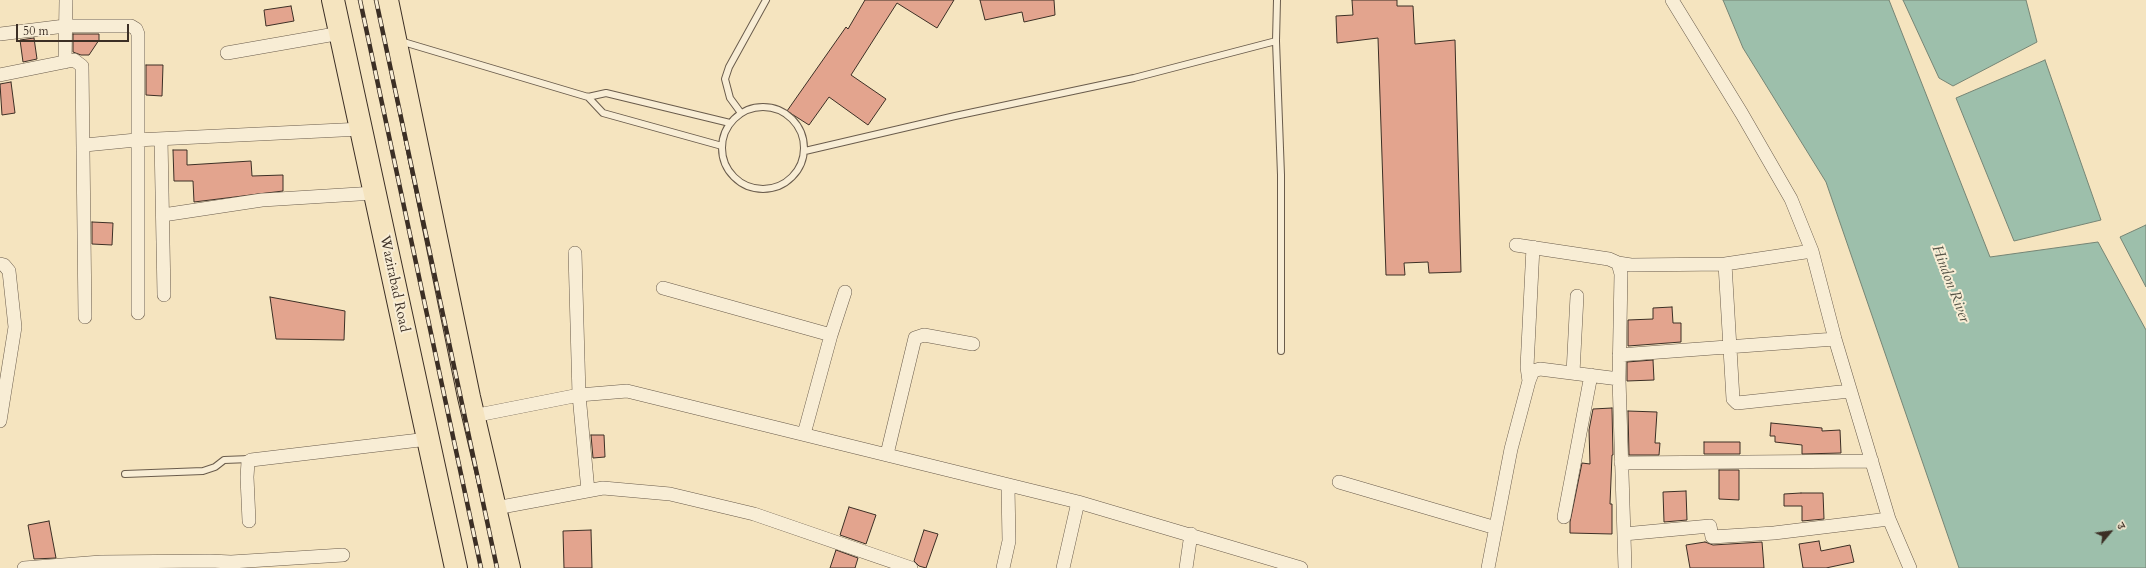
<!DOCTYPE html>
<meta charset="utf-8">
<style>
body{margin:0}
#map{position:relative;width:2146px;height:568px;overflow:hidden;background:#f5e4bf;font-family:Cardo,"Noto Serif Devanagari",serif}
canvas{display:block}
.north{position:absolute;left:2090px;top:512px;width:40px;height:40px;-webkit-text-stroke:3px #f8edd5;paint-order:stroke;rotate:61deg;font-size:11px;font-weight:700;line-height:16px;text-align:center;color:#3c2f25}
.north::after{content:'';display:block;margin:auto;width:14px;height:18px;background:#3c2f25;clip-path:polygon(50% 0,100% 100%,50% 72%,0 100%)}
.scale{position:absolute;left:16px;top:24px;width:113px;height:18px;box-sizing:border-box;border:2px solid #3c2f25;border-top:0;padding-left:5px;font-size:12px;line-height:14px;white-space:nowrap;color:#3c2f25;-webkit-text-stroke:3px #f8edd5;paint-order:stroke}
</style>
<div id="map">
<canvas width="2146" height="568"></canvas>
<div class="north">उ</div>
<div class="scale">50 m</div>
</div>
<script>
const c = document.querySelector('canvas').getContext('2d');
c.lineJoin = 'round';
function paint(path, color) {
  c.fillStyle = color;
  c.fill(path, 'evenodd');
}
function shape(rows) {
  const path = new Path2D();
  for (const r of rows) {
    if (r.length === 3) {
      path.moveTo(r[0] + r[2], r[1]);
      path.arc(r[0], r[1], r[2], 0, 2 * Math.PI);
      continue;
    }
    path.moveTo(r[0], r[1]);
    for (let i = 2; i < r.length; i += 2) path.lineTo(r[i], r[i + 1]);
  }
  return path;
}
function strokePath(path, color, width, dash) {
  c.strokeStyle = color;
  c.lineWidth = width;
  c.lineCap = dash ? 'butt' : 'round';
  c.setLineDash(dash || []);
  c.stroke(path);
}
function label(font, color, halo, rows, align = 'center') {
  c.font = font + ' Cardo,serif';
  c.lineWidth = 4;
  c.setLineDash([]);
  c.textBaseline = 'middle';
  c.strokeStyle = halo;
  c.fillStyle = color;
  for (const [text, x, y, turn = 0] of rows) {
    c.save();
    c.translate(x, y);
    c.rotate((+turn || 0) * Math.PI / 180);
    c.textAlign = isNaN(turn) ? turn : align;
    if (halo) c.strokeText(text, 0, 0);
    c.fillText(text, 0, 0);
    c.restore();
  }
}
const water = shape([
 [1723,0,1889,0,1990,257,2098,242,2146,330,2146,568,1959,568,1826,182,1743,48,1723,0],
 [1903,0,2026,0,2037,42,1953,86,1939,78,1903,0],
 [2045,60,2101,220,2014,241,1956,98,2045,60],
 [2146,225,2146,287,2120,237,2146,225]
]);
paint(water, '#9dbfab');
strokePath(water, '#768575', 1);
const building = shape([
 [865,0,954,0,937,28,897,3,851,75,886,99,868,125,829,97,809,125,787,111,846,27,848,29,865,0],
 [980,0,1054,0,1055,15,1024,22,1022,12,985,20,980,0],
 [1352,0,1397,0,1397,6,1413,6,1415,44,1455,40,1461,272,1429,273,1428,262,1404,263,1405,275,1386,275,1378,38,1337,43,1336,16,1353,15,1352,0],
 [291,6,294,21,266,26,264,10,291,6],
 [73,34,99,34,99,40,89,55,81,55,73,52,73,34],
 [34,38,37,59,23,62,20,40,34,38],
 [146,65,163,65,162,96,146,95,146,65],
 [11,82,15,113,2,115,0,84,11,82],
 [173,150,187,150,187,165,251,161,252,176,283,175,283,191,194,202,193,181,174,181,173,150],
 [92,222,113,223,112,245,92,244,92,222],
 [270,297,345,311,344,340,276,339,270,297],
 [1672,307,1673,323,1681,323,1681,342,1628,346,1628,320,1653,319,1653,308,1672,307],
 [1653,360,1654,380,1627,381,1627,362,1653,360],
 [1612,408,1613,455,1612,455,1610,504,1612,504,1612,534,1570,533,1570,522,1582,463,1590,464,1589,430,1593,409,1612,408],
 [1628,411,1657,412,1655,443,1660,443,1659,455,1629,455,1628,411],
 [1771,423,1822,428,1822,431,1840,430,1841,453,1802,454,1802,445,1775,442,1775,436,1770,436,1771,423],
 [591,435,604,435,605,457,593,458,591,435],
 [1704,442,1740,442,1740,454,1704,454,1704,442],
 [1719,470,1739,470,1739,500,1719,499,1719,470],
 [1686,491,1687,520,1664,522,1663,492,1686,491],
 [1801,493,1823,493,1824,519,1802,521,1802,506,1784,506,1784,494,1801,493],
 [849,507,876,515,866,544,840,535,849,507],
 [49,521,56,558,34,559,28,525,49,521],
 [591,530,592,568,564,568,563,531,591,530],
 [924,530,938,534,926,568,919,566,914,561,924,530],
 [1819,541,1821,551,1850,545,1854,562,1826,568,1803,568,1799,544,1819,541],
 [1705,542,1713,545,1762,542,1764,568,1690,568,1686,545,1705,542],
 [836,550,858,558,855,568,830,568,836,550]
]);
paint(building, '#e3a48e');
strokePath(building, '#3c2f25', 1);
const service = shape([
 [400,41,588,97,606,93,730,123],
 [1276,41,1277,0],
 [588,97,603,113,722,146],
 [763,148,41],
 [741,113,730,98,725,79,729,67,766,0],
 [805,151,955,116,1134,78,1276,41,1281,175,1281,351],
 [125,474,203,471,215,467,224,460,250,459]
]);
const minor = shape([
 [1672,0,1742,114,1791,199,1812,251,1835,339,1889,519,1910,568],
 [0,34,65,26,131,26,136,29,138,34,138,313],
 [227,53,341,33],
 [65,62,66,0],
 [0,75,74,60,82,66,85,317],
 [161,139,164,295],
 [85,145,136,140,362,129],
 [163,215,262,200,375,193],
 [1516,245,1609,259,1618,263,1621,274,1619,379,1625,568],
 [575,253,579,395,588,491],
 [1618,263,1631,265,1725,264,1812,251],
 [0,264,4,265,9,271,15,327,0,421],
 [1725,264,1733,399,1737,403,1850,391],
 [663,288,831,335],
 [1619,355,1835,339],
 [1573,373,1577,296],
 [1529,381,1527,367,1533,247],
 [473,416,579,395,627,391,1078,502,1301,568],
 [804,434,831,335,845,292],
 [887,454,915,338,924,335,973,344],
 [1621,463,1872,461],
 [1339,482,1496,528],
 [496,508,603,488,670,494,754,514,911,568],
 [1564,517,1591,375],
 [249,521,247,477,248,462,251,460,428,439],
 [1624,534,1710,526,1712,537,1774,533,1889,519],
 [231,562,343,555],
 [24,568,101,562,210,561,231,562,232,568],
 [1003,568,1009,541,1008,487],
 [1063,568,1078,502],
 [1186,568,1191,534],
 [1488,568,1511,449,1529,381,1533,371,1540,369,1619,379]
]);
const trunk = shape([
 [333,0,456,568],
 [387,0,469,397,509,568]
]);
strokePath(service, '#6a5c4c', 8);
strokePath(minor, '#6a5c4c', 14);
strokePath(trunk, '#3c2f25', 24);
strokePath(service, '#f8edd5', 6);
strokePath(minor, '#f8edd5', 13);
strokePath(trunk, '#f5e4bf', 22);
const rail = shape([
 [360,0,481,568],
 [376,0,497,568]
]);
strokePath(rail, '#3c2f25', 4.5);
strokePath(rail, '#f8edd5', 3, [9]);
label('14px', '#3c2f25', '#f8edd5', [
 ["Wazirabad Road",394,284,78]
]);
label('italic 15px', '#545346', '#f8edd5', [
 ["Hindon River",1950,284,69]
]);
</script>
